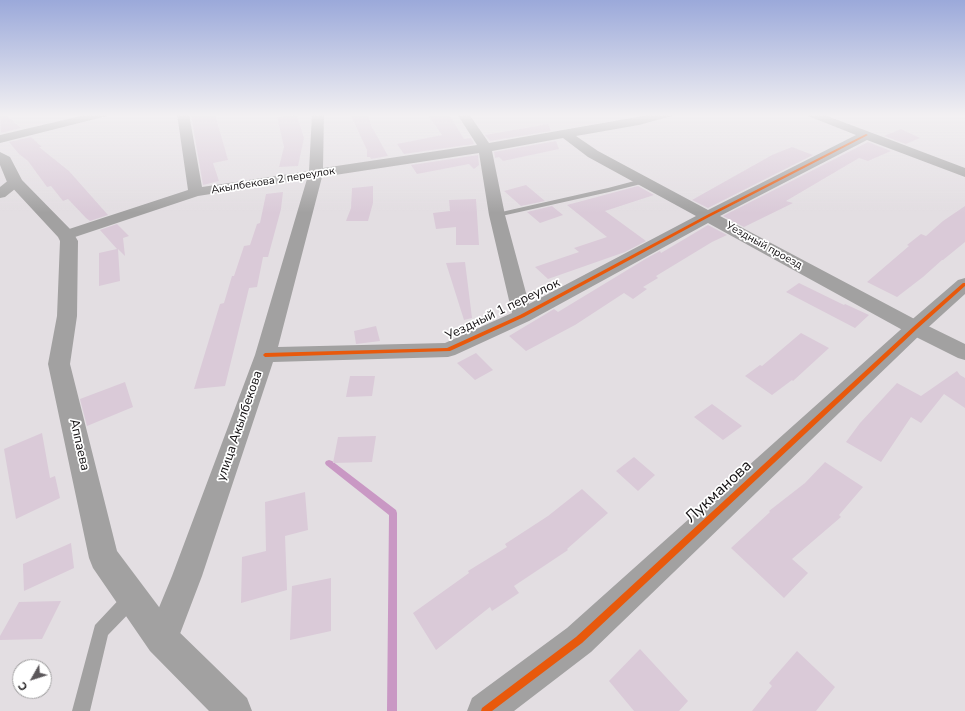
<!DOCTYPE html>
<meta charset="utf-8">
<style>
body{margin:0}
#map{position:relative;width:965px;height:711px;overflow:hidden;background:#e3dee2;font-family:"Nunito Sans",sans-serif}
canvas{display:block}
.north{position:absolute;left:12px;top:659px;width:40px;height:40px;box-sizing:border-box;background:#fff;border:1px solid #a09fa0;border-radius:50%;rotate:231deg;font-size:11px;font-weight:700;line-height:16px;text-align:center;color:#120f11}
.north::after{content:'';display:block;margin:auto;width:14px;height:18px;background:#5b575a;clip-path:polygon(50% 0,100% 100%,50% 72%,0 100%)}
</style>
<div id="map">
<canvas width="965" height="711"></canvas>
<div class="north">С</div>
</div>
<script>
const c = document.querySelector('canvas').getContext('2d');
c.lineJoin = 'round';
function shape(rows) {
  const path = new Path2D();
  for (const r of rows) {
    path.moveTo(r[0], r[1]);
    for (let i = 2; i < r.length; i += 2) path.lineTo(r[i], r[i + 1]);
  }
  return path;
}
function paint(path, color) {
  c.fillStyle = color;
  c.fill(path, 'evenodd');
}
function label(font, color, halo, rows, align = 'center') {
  c.font = font + ' "Nunito Sans",sans-serif';
  c.lineWidth = 3.5;
  c.setLineDash([]);
  c.textBaseline = 'middle';
  c.strokeStyle = halo;
  c.fillStyle = color;
  for (const [text, x, y, turn = 0] of rows) {
    c.save();
    c.translate(x, y);
    c.rotate((+turn || 0) * Math.PI / 180);
    c.textAlign = isNaN(turn) ? turn : align;
    if (halo) c.strokeText(text, 0, 0);
    c.fillText(text, 0, 0);
    c.restore();
  }
}
paint(shape([
 [329,460,332,461,396,510,397,513,397,711,387,711,389,515,326,465,325,463,326,461,329,460]
]), '#c998c4');
paint(shape([
 [0,114,5,114,21,128,1,133],
 [197,114,215,114,228,160,213,163,219,181,203,185,191,115],
 [350,114,368,115,372,127,388,156,371,159,370,157,367,157,367,150],
 [427,114,449,114,464,139,471,138,474,144,404,154,397,144,442,135],
 [297,115,304,138,298,166,279,167,284,147,277,117],
 [548,124,551,131,490,141,485,135],
 [901,129,920,138,906,144,884,136],
 [31,137,42,147,39,147,69,171,108,215,90,221,86,218,68,199,63,201,51,186,47,187,28,161,19,154,9,142],
 [556,141,559,149,503,161,499,157,495,158,494,152],
 [868,142,891,151,868,161,859,158,786,201,793,203,744,227,723,216],
 [792,147,813,155,708,208,692,200,772,155],
 [478,155,479,165,474,169,469,164,417,174,411,165],
 [526,185,545,201,521,206,504,191],
 [373,186,373,203,368,221,346,221,351,208,352,188],
 [638,186,654,195,605,211,646,241,625,252,548,279,535,267,579,252,574,248,607,237,567,205],
 [283,192,281,209,268,257,263,257,257,287,249,288,225,386,194,389,220,304,224,303,232,276,234,276,244,246,250,245,257,224,260,223,266,194],
 [476,199,479,245,456,245,456,227,436,229,433,213,450,211,449,200],
 [552,206,563,215,540,223,527,212],
 [965,206,965,242,943,260,942,260,923,277,897,297,867,282,909,246,907,245,921,234,926,236,943,221],
 [117,224,129,236,123,238,125,256,118,249,120,281,99,286,99,253,117,249,100,230],
 [708,225,727,235,712,242,656,276,658,278,643,287,647,289,633,299,624,293,575,325,526,351,509,336,554,309,558,312,647,258,660,251,661,253],
 [465,262,472,318,464,320,446,263],
 [799,283,844,305,845,304,869,315,855,328,786,292],
 [376,326,380,341,356,344,354,331],
 [801,333,829,348,793,381,792,380,772,395,745,376,760,365,762,366],
 [476,353,493,370,475,380,457,363],
 [957,371,960,375,965,378,965,408,944,394,921,423,911,417,881,462,846,442,860,423,897,383,921,396],
 [350,376,375,376,372,396,346,397],
 [125,382,133,407,87,426,80,399],
 [712,404,742,426,723,440,694,417],
 [42,433,50,478,55,476,60,498,16,519,4,449],
 [376,436,372,462,333,463,338,437],
 [634,457,655,475,638,491,616,471],
 [825,462,863,487,839,515,841,517,792,559,808,573,784,598,731,548,770,512,769,511,805,483],
 [582,489,608,513,567,549,568,550,514,586,519,593,492,611,490,607,436,650,413,613,469,573,468,571,507,547,505,544,548,516],
 [305,492,308,530,285,536,287,590,241,603,242,557,266,551,265,502],
 [71,543,74,568,24,591,23,564],
 [331,578,331,631,290,640,292,586],
 [61,601,42,639,0,640,0,636,19,602],
 [640,649,688,701,679,711,634,711,609,681],
 [797,651,835,687,816,711,752,711,772,686,769,683]
]), '#dacad8');
paint(shape([
 [642,179,646,181,645,183,609,192,497,217,493,215,497,213,608,188,642,179],
 [132,590,138,592,140,598,138,604,108,635,90,711,72,711,95,625,126,592,132,590]
]), '#a2a1a1');
paint(shape([
 [89,114,109,114,107,116,0,143,0,135,89,114],
 [177,114,189,114,202,187,309,171,312,114,324,114,323,168,477,145,457,114,469,114,489,143,654,114,674,114,672,116,639,125,576,136,598,151,708,210,856,135,808,116,806,114,822,114,965,168,965,177,867,140,720,216,922,323,965,344,965,360,958,358,908,333,708,223,529,321,455,355,448,357,273,362,202,576,178,639,173,650,162,655,151,650,146,639,172,576,255,355,307,179,198,196,66,240,60,238,58,235,60,232,188,190,177,114],
 [563,138,588,157,696,216,529,304,505,215,492,151,563,138],
 [479,153,489,215,512,313,445,343,278,347,322,177,479,153],
 [15,178,20,179,22,182,20,185,5,197,0,198,0,187,10,179,15,178]
]), '#a2a1a1');
paint(shape([
 [0,152,10,157,22,180,72,231,78,241,77,316,70,364,117,551,174,627,247,698,252,711,209,711,150,651,93,568,89,558,48,364,57,316,60,241,58,237,7,182,0,165,0,152],
 [965,278,965,294,922,333,591,652,514,711,467,711,472,698,567,628,908,323,958,280,965,278]
]), '#a2a1a1');
paint(shape([
 [866,134,868,135,709,217,524,317,450,351,265,357,263,355,265,353,447,348,520,315,707,215,866,134],
 [963,283,965,283,965,286,917,329,582,643,492,711,481,711,482,708,576,637,913,327,963,283]
]), '#e8590c');
const sky = c.createLinearGradient(0, 0, 0, 213);
sky.addColorStop(0, '#9ba9da');
sky.addColorStop(0.54, '#f2f0f2');
sky.addColorStop(1, '#f2f0f200');
c.fillStyle = sky;
c.fillRect(0, 0, 965, 213);
label('11px', '#120f11', '#fff', [
 ["Акылбекова 2 переулок",273,181,-9],
 ["Уездный проезд",764,246,29]
]);
label('13px', '#120f11', '#fff', [
 ["Уездный 1 переулок",503,310,-26],
 ["улица Акылбекова",240,426,-71],
 ["Аппаева",79,445,77]
]);
label('16px', '#120f11', '#fff', [
 ["Лукманова",719,492,-43]
]);
</script>
